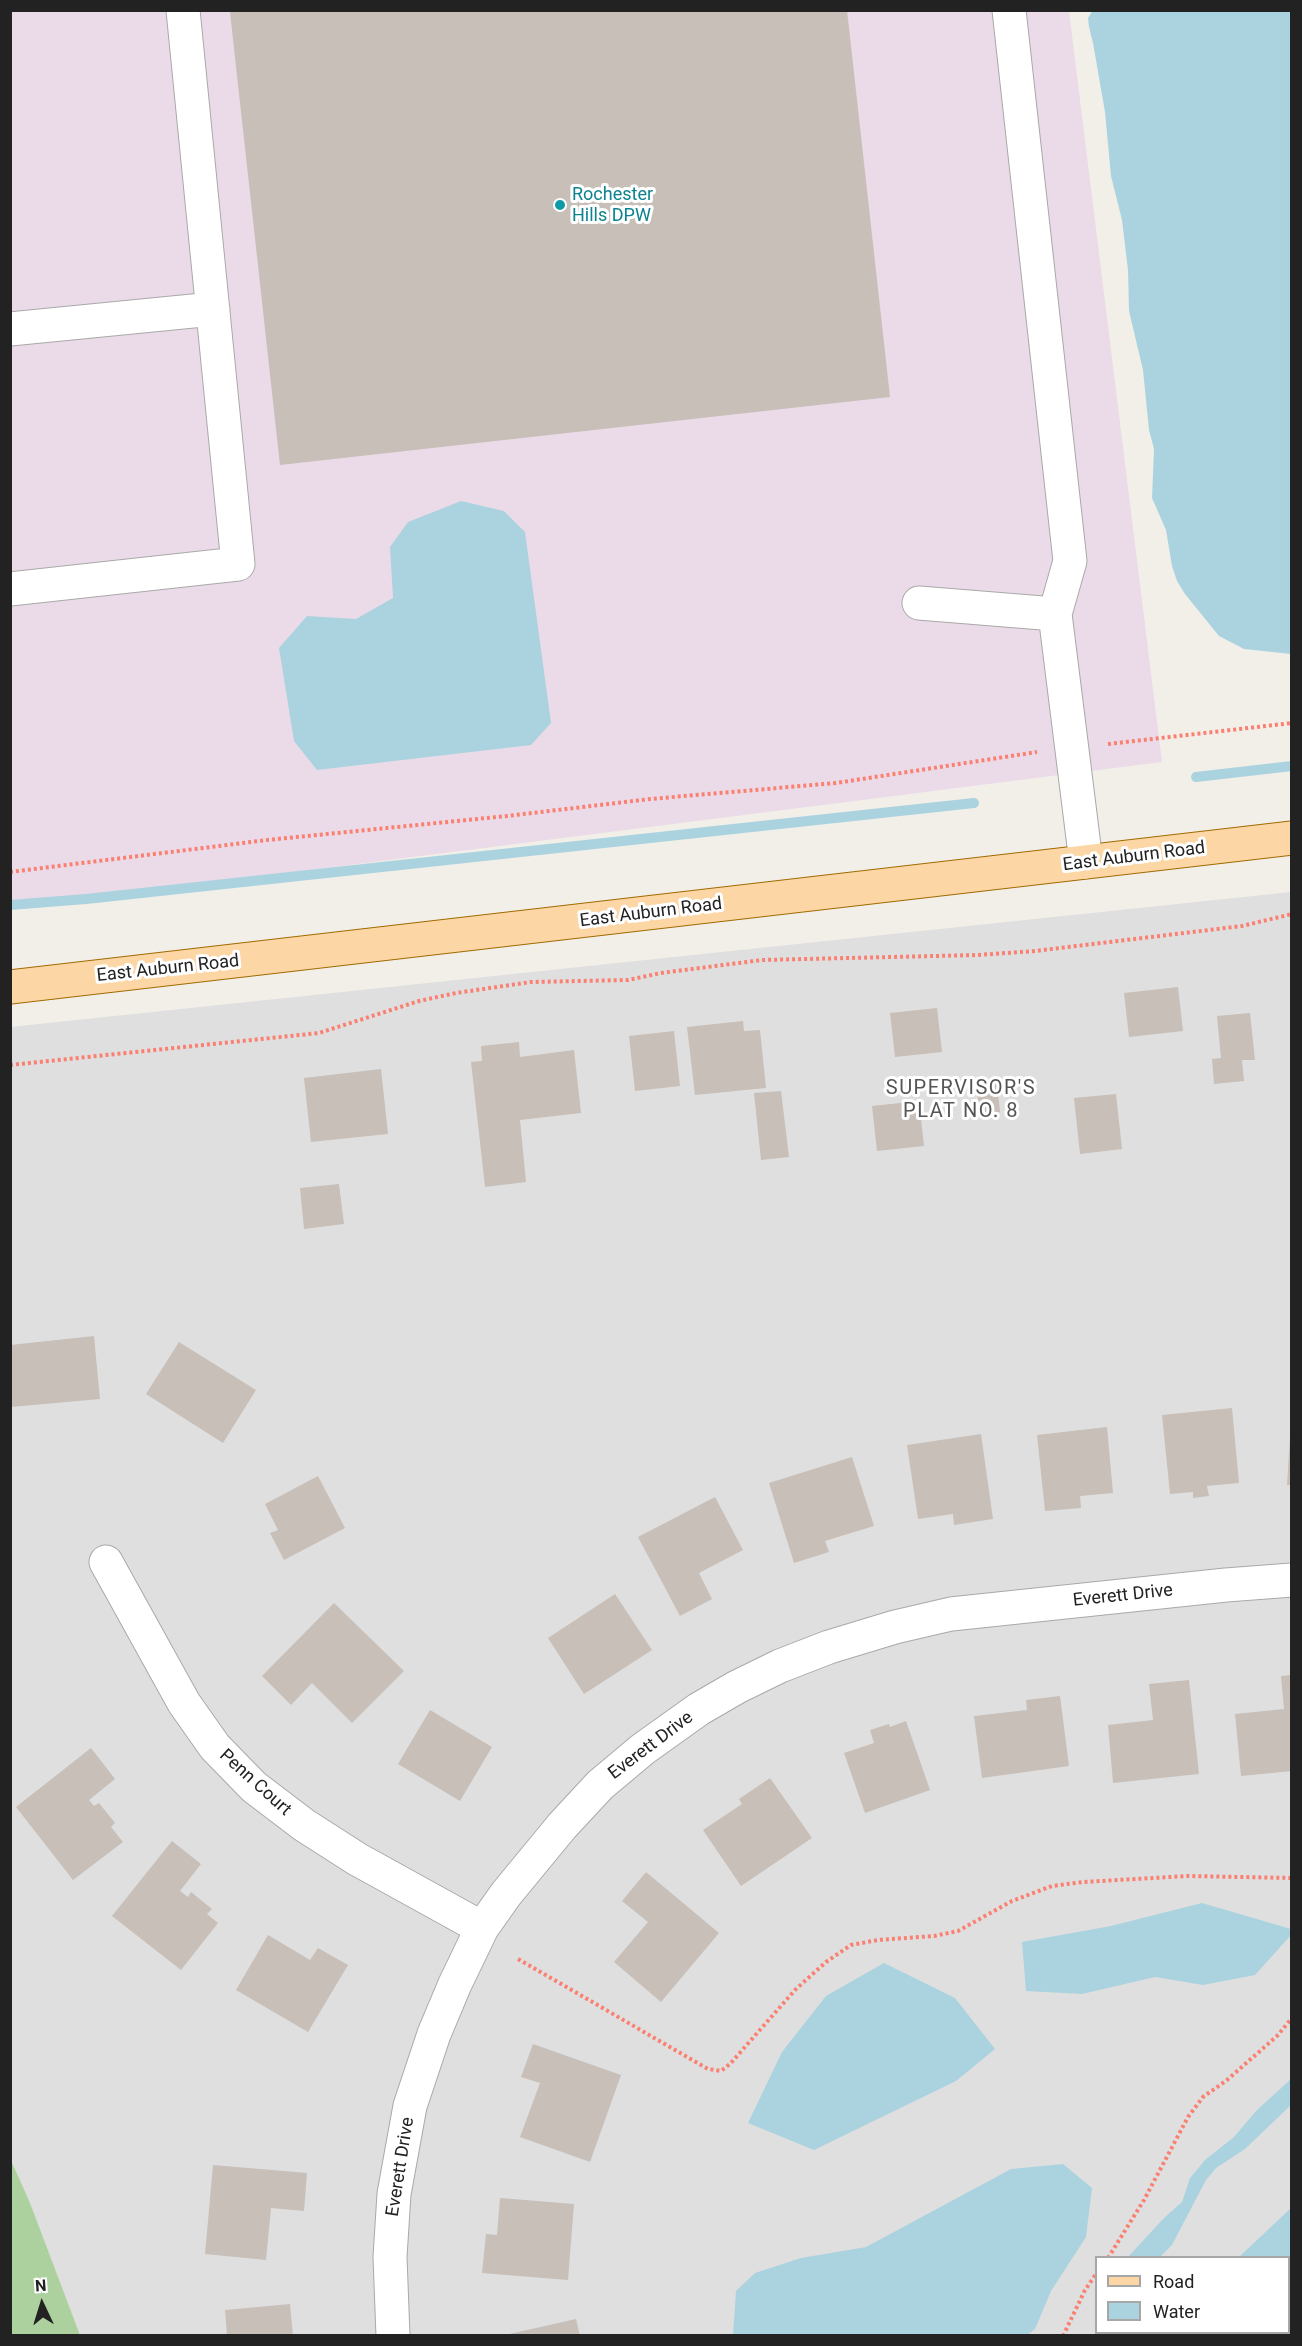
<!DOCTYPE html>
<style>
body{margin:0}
#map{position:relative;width:1302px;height:2346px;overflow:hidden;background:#f2efe9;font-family:Roboto,sans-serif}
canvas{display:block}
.frame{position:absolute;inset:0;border:12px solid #222;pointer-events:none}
.legend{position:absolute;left:1095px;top:2256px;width:195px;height:78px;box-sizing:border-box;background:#fff;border:2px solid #a7a7a7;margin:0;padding:8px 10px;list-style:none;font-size:18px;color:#222}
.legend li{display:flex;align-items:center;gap:12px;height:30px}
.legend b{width:30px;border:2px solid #a7a7a7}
.north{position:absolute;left:12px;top:2274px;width:60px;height:60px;-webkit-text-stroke:4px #fff;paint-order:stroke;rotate:356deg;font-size:16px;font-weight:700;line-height:24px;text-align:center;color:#222}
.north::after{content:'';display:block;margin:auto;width:21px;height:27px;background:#222;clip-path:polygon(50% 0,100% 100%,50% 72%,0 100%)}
</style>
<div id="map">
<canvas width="1302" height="2346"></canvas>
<div class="frame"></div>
<ul class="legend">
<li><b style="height:8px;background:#fcd6a4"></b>Road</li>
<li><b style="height:16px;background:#aad3df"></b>Water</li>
</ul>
<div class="north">N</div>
</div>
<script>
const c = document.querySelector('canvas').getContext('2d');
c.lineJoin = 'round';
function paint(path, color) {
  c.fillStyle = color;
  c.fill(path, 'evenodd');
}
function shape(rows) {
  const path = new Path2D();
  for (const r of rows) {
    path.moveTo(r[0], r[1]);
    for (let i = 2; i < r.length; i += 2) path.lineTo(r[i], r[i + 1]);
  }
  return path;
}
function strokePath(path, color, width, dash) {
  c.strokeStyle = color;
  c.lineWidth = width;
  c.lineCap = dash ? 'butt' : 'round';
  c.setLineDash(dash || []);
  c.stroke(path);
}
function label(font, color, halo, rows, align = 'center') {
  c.font = font + ' Roboto,sans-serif';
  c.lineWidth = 6;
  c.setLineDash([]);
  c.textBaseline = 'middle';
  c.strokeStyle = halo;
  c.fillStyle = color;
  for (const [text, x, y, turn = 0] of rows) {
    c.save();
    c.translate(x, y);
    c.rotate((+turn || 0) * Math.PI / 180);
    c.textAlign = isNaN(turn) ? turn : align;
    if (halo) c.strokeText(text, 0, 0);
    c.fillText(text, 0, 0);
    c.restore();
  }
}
paint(shape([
 [1291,892,1291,2335,80,2335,11,2158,10,1027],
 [1096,2258,1288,2258,1288,2332,1096,2332]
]), '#e0dfdf');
paint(shape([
 [10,11,1069,11,1162,762,11,908]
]), '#ebdbe8');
paint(shape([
 [11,2160,30,2203,80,2335,11,2335]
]), '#add19e');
paint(shape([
 [1093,10,1291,11,1291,654,1244,649,1219,636,1185,594,1177,581,1172,566,1166,530,1152,498,1154,449,1149,430,1143,370,1129,311,1128,270,1122,220,1111,176,1105,112,1093,43,1089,27,1088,18],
 [461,501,504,511,525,532,551,723,531,745,317,770,294,741,279,648,307,616,356,619,393,598,390,547,408,522],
 [1202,1903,1291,1929,1291,1935,1255,1975,1203,1985,1155,1977,1082,1994,1026,1991,1022,1942,1111,1926],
 [884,1963,955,1998,995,2049,956,2081,814,2150,748,2123,782,2052,826,1996],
 [1291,2079,1291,2105,1245,2149,1216,2168,1206,2180,1172,2245,1160,2257,1128,2257,1164,2218,1182,2202,1190,2178,1205,2160,1234,2137,1256,2111],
 [1063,2164,1092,2188,1086,2237,1051,2291,1035,2329,1027,2335,733,2335,736,2291,755,2273,801,2258,866,2247,1011,2169],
 [1291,2208,1291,2335,1187,2335,1187,2332,1288,2332,1288,2258,1239,2257]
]), '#aad3df');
strokePath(shape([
 [1196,777,1292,766],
 [10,905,86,899,974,803]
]), '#aad3df', 10);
paint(shape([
 [246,10,847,10,890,397,280,465,230,12],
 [1178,987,1183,1031,1129,1037,1124,993],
 [937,1008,942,1052,895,1057,890,1013],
 [1250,1013,1255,1060,1242,1060,1244,1081,1214,1084,1212,1059,1221,1058,1217,1016],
 [743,1021,744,1031,760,1030,766,1088,695,1095,687,1027],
 [674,1031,680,1086,635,1091,629,1036],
 [519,1042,520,1057,574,1050,581,1113,520,1120,526,1182,485,1187,471,1062,482,1061,481,1046],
 [381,1069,388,1134,311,1142,304,1078],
 [997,1083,1000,1112,980,1114,976,1085],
 [781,1091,789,1157,761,1160,754,1093],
 [1116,1094,1122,1149,1080,1154,1074,1098],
 [919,1101,924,1146,877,1151,872,1106],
 [339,1184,344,1224,304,1229,300,1188],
 [94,1336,100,1399,11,1407,10,1345],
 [179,1342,256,1390,223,1443,146,1394],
 [1232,1408,1239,1483,1207,1486,1209,1496,1193,1498,1193,1492,1170,1494,1162,1415],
 [1107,1427,1113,1493,1080,1496,1081,1508,1045,1511,1037,1435],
 [981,1434,993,1519,954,1525,953,1514,918,1519,907,1445],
 [1290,1437,1292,1437,1292,1485,1287,1485],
 [852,1457,874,1526,825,1541,829,1552,794,1563,769,1483],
 [318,1476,345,1528,284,1560,270,1533,278,1530,265,1504],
 [715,1497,743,1550,699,1573,712,1599,680,1616,638,1537],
 [615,1594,652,1650,584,1694,548,1638],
 [334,1603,404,1671,352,1723,312,1683,291,1705,262,1676],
 [1292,1675,1292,1771,1241,1776,1235,1714,1284,1709,1281,1676],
 [1189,1680,1199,1774,1113,1783,1108,1725,1153,1720,1149,1684],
 [1060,1696,1069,1766,982,1778,974,1716,1027,1710,1026,1700],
 [430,1710,492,1747,460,1801,398,1764],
 [906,1721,930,1790,865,1813,844,1753,874,1743,870,1730,889,1724,890,1727],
 [91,1748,115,1779,89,1800,94,1806,99,1803,115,1823,111,1827,123,1842,73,1880,16,1807],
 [770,1778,812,1838,741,1886,703,1830,742,1804,739,1799],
 [172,1841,201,1864,180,1891,188,1897,191,1892,212,1909,207,1914,218,1923,181,1970,112,1916],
 [646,1872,719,1933,661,2002,614,1962,648,1922,622,1901],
 [268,1935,310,1960,318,1948,348,1965,308,2032,236,1990],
 [533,2044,621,2075,590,2162,520,2137,540,2083,521,2077],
 [213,2165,307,2173,304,2211,271,2208,266,2260,205,2254],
 [500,2198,574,2204,568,2280,482,2273,486,2234,497,2235],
 [290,2304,293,2336,227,2336,225,2310],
 [576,2319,580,2336,505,2336,505,2335]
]), '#c7bfb8');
const minor = shape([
 [1009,10,1070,561,1055,614,1086,862],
 [10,329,213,309],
 [10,589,238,564,183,10],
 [919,603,1055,614],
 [106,1562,184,1703,215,1747,254,1787,304,1825,357,1859,482,1928],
 [393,2336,390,2257,394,2194,410,2106,434,2034,455,1984,482,1928,506,1894,562,1826,600,1785,643,1749,699,1709,737,1687,780,1666,829,1647,895,1627,951,1614,1226,1585,1292,1580]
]);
const major = shape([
 [10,987,1292,838]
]);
strokePath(minor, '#a9a9a9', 35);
strokePath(major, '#a06b00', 35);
strokePath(shape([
 [1108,744,1292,723],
 [10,872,267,840,507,816,650,799,836,783,1037,752],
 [10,1065,319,1033,419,1001,456,993,531,982,628,980,661,973,762,960,978,955,1035,951,1242,926,1292,914],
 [518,1959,708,2069,721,2071,730,2064,795,1990,826,1962,851,1945,878,1940,934,1936,958,1931,1012,1901,1052,1886,1083,1882,1188,1876,1292,1878],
 [1108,2258,1144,2200,1188,2117,1203,2097,1227,2080,1277,2036,1292,2018],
 [1063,2336,1085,2290,1096,2274]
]), '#fa8072', 4, [3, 3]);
strokePath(minor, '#fff', 33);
strokePath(major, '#fcd6a4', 33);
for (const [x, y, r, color] of [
 [560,205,6,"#0f9aa8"]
]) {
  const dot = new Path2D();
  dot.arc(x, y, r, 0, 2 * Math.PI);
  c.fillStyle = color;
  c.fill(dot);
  strokePath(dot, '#fff', 2);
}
label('18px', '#0d838f', '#fff', [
 ["Rochester",572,195],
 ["Hills DPW",572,216]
], 'left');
label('18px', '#222', '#fff', [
 ["East Auburn Road",1134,857,-7],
 ["East Auburn Road",651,913,-7],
 ["East Auburn Road",168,969,-6],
 ["Everett Drive",1123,1596,-6],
 ["Everett Drive",651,1746,-37],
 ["Penn Court",255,1783,42],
 ["Everett Drive",401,2167,-81]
]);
c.letterSpacing = '1.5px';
label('20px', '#555', '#fff', [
 ["SUPERVISOR'S",961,1089],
 ["PLAT NO. 8",961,1112]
]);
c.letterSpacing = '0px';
</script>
